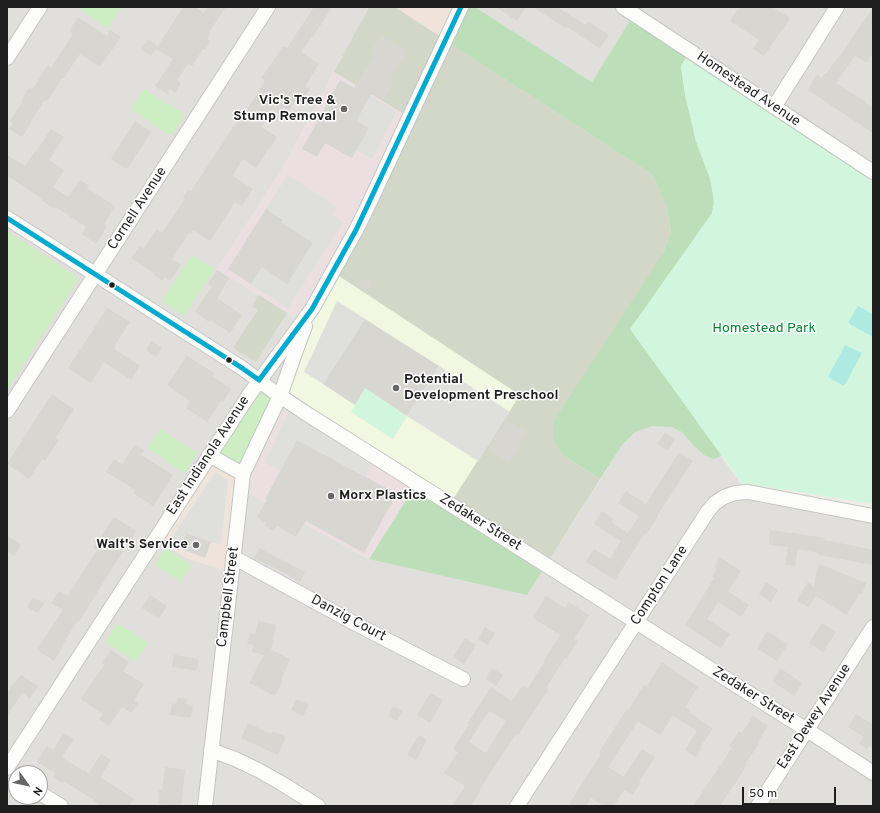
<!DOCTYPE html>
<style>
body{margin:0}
#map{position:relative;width:880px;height:813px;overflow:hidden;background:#edede6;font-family:Overpass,sans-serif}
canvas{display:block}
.frame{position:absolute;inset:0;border:8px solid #1e1e1e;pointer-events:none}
.north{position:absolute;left:8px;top:765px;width:40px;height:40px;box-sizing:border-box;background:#fff;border:1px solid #a5a5a5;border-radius:50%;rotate:123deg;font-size:11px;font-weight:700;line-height:16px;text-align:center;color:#1e1e1e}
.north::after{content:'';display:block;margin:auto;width:14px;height:18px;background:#666664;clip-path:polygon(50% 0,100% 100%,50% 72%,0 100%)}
.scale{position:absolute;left:742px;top:787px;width:94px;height:18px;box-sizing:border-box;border:2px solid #1e1e1e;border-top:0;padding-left:5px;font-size:12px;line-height:14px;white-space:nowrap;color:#1e1e1e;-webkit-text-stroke:3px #fff;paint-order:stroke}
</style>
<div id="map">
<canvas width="880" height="813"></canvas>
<div class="frame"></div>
<div class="north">N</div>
<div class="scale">50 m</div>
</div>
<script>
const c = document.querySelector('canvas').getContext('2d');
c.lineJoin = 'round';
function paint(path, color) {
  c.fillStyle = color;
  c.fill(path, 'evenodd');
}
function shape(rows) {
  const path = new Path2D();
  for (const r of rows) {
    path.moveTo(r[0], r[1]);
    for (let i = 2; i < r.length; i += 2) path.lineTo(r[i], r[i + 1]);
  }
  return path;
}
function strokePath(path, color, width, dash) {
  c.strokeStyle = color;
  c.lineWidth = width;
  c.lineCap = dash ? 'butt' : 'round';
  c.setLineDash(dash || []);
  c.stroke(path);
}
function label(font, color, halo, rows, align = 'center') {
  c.font = font + ' Overpass,sans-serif';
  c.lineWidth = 3;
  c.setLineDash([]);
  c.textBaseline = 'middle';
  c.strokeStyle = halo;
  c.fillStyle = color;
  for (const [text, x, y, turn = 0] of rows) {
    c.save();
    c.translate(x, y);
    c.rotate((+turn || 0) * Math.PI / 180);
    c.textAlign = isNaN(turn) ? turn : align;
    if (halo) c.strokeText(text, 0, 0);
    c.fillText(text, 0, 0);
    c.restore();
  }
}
paint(shape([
 [7,7,369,7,281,171,217,269,302,322,241,489,369,559,546,565,665,378,741,484,750,484,873,516,873,806,7,806],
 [16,773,40,773,40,797,16,797],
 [475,7,873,7,873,172,634,15,592,82]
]), '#e0dfdc');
paint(shape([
 [395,7,461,7,445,40],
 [209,455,243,474,231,572,190,560,155,539]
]), '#f0e4da');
paint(shape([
 [334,72,409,117,302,323,217,269,281,171],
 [280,396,417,483,369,559,241,489]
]), '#ebdfe2');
paint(shape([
 [333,272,520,395,450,504,280,396,286,378]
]), '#f1f7e1');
paint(shape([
 [369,7,395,7,653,175,666,204,671,231,663,253,564,456,600,479,546,565,450,504,520,395,333,272,409,117,334,72],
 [259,295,287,313,256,362,233,348,258,310,252,306]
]), '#d3d7c7');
paint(shape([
 [77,7,121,7,108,28],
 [144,89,185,115,171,136,131,109],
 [7,231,79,278,7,390],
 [192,255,214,269,184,316,162,301],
 [259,380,277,394,243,474,209,455],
 [160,429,197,453,184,473,148,448],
 [165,548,191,565,181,582,155,565],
 [117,623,148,643,136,662,105,642]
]), '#cdeec2');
paint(shape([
 [461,7,475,7,592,82,634,14,690,51,681,66,685,94,696,141,710,178,713,194,714,203,712,213,728,447,719,457,713,459,704,455,694,446,682,432,672,427,652,426,635,432,623,444,600,479,564,456,553,439,554,421,663,253,671,231,666,205,653,175,445,40],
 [417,483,546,565,527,595,369,559]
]), '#bcdfb9');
paint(shape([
 [690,51,873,172,873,504,750,484,742,484,630,329,712,213,714,203,713,194,710,178,696,141,685,94,681,66],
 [365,388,407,416,393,439,351,412]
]), '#d2f6dd');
paint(shape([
 [858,306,873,314,873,337,848,323],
 [845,345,862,353,844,386,828,377]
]), '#aee9e2');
paint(shape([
 [370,96,396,111,373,159,356,150,369,128,356,121],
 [288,175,337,207,332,215,343,222,288,308,251,284,262,267,287,283,313,243,281,222,283,220,266,209],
 [337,301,365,319,323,384,304,372],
 [439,366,510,412,478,461,407,416],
 [289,411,371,465,365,476,297,440,280,471,265,462],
 [215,472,228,481,221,545,186,533,181,549,169,542]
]), '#dfdfdc');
paint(shape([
 [183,7,195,7,204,13,208,7,226,7,209,32,211,33,207,39,211,41,205,50,203,49,192,66,188,64,177,80,181,83,175,93,170,89,167,94,155,86,173,59,156,49],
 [314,7,332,7,313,37,312,36,301,52,319,64,305,86,310,89,302,101,297,98,285,117,272,109,261,127,277,137,270,149,269,148,256,168,243,159,233,176,253,189,242,206,235,202,210,241,193,230,191,234,189,233,172,259,181,265,170,281,165,277,162,281,154,275,155,274,131,258,140,246,144,249,157,229,162,233,185,199,183,198,188,190,191,191,238,120,240,121,265,81,261,78,267,70,283,46,287,48],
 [496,7,526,7,517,21],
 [533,7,557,7,585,25,588,21,609,35,600,49,566,26,565,28],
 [741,7,772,7,790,18,782,31,781,31,764,56,753,49,759,40,730,21,737,10,738,11],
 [873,8,873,53,866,63,855,56,836,83,866,102,865,103,873,108,873,133,808,90,817,74,822,78,825,73,826,74,839,56,840,57,853,36],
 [78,17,107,36,110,30,121,37,100,67,80,54,63,79,62,78,47,101,45,100,30,122,31,123,22,137,9,129,13,124,10,121,22,102,21,101,29,88,32,90,48,65,51,68,73,34,69,31],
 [381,35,407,52,390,80,394,82,384,100,372,93,356,121,369,128,352,158,325,143,317,157,302,149,340,80,354,88,374,55,370,52],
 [148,39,158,46,151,56,141,50],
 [135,121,151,132,127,169,111,159],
 [51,129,64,137,49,160,64,170,53,187,68,197,80,180,89,186,87,188,115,206,104,224,107,226,96,244,82,234,86,227,56,207,55,209,41,200,41,198,7,176,7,155,25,166,35,151,36,152],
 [266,209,283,220,281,222,313,243,287,284,262,267,251,284,228,269],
 [217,270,229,278,217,298,242,315,230,333,210,320,209,322,195,312,212,287,208,284],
 [363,277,372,283,366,291,358,286],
 [107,308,130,322,115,345,116,345,114,349,140,366,131,380,104,362,91,383,68,368,99,321],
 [365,319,439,366,407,416,365,388,355,405,323,384],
 [152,341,162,348,156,357,146,350],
 [187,356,214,373,212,376,231,389,223,402,221,401,207,422,186,408,190,401,167,385],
 [52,394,74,409,56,438,59,440,45,461,42,459,29,479,7,464],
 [507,419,528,432,509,463,488,449],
 [665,433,675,439,668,451,657,444],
 [297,440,397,494,364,553,306,521,296,537,277,526,274,531,265,526,266,523,257,517,267,500,265,499],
 [135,444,144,450,141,455,173,475,153,506,133,493,135,490,106,472,114,459,122,464],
 [679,452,693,461,657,516,658,516,646,534,645,533,615,580,586,562,594,549,610,559,621,541,594,524,602,511,613,519,611,522,628,533,639,516,618,503,626,491,646,504],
 [114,517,136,531,79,621,78,620,61,647,62,648,54,661,37,650,63,610,51,603,59,591,68,596,97,550,93,548],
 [770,530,799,534,825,538,825,540,873,550,873,565,819,555,819,553,798,549,795,566,785,565,788,547,769,545],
 [186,533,211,542,205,558,181,549],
 [7,536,21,545,14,556,7,551],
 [259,548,305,572,300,582,289,576,289,575,254,558],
 [720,557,741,571,728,591,749,605,741,617,718,602,707,619,730,634,721,648,685,625,714,578,712,577,717,569,714,567],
 [820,564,866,583,862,594,860,593,846,615,816,596,808,607,797,600,808,582,814,586,817,569],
 [766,582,778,590,771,602,759,594],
 [150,595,167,606,159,619,142,608],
 [546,596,565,608,569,602,589,615,574,639,578,641,566,659,565,658,546,688,548,690,518,735,516,734,500,758,479,791,480,791,471,806,452,806,465,786,444,773,458,752,453,749,469,725,467,724,491,687,512,701,523,685,528,688,545,661,544,660,560,635,533,618],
 [489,711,506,721,486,753,469,742],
 [33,597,44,603,38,613,27,607],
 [258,621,276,625,271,650,290,659,281,681,282,682,275,696,249,683,264,655,252,652,253,645,247,644,250,633,255,634],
 [822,623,836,632,823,652,809,643],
 [485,627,495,633,488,645,478,639],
 [767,631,788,644,777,661,757,648],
 [465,638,476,645,464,664,453,657],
 [111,650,129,662,123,671,144,684,134,701,138,703,132,713,122,707,109,726,99,719,103,714,81,699,105,664,102,663],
 [174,655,199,659,197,671,172,667],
 [662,662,698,687,685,707,690,710,689,712,713,729,700,747,702,748,696,757,685,750,697,731,673,716,660,735,638,721,608,767,624,777,642,749,655,757,639,782,640,783,632,795,624,790,614,806,604,806,591,798,586,806,568,806,601,754,599,752,627,709,628,710,644,685,647,686],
 [492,668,503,675,496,686,485,679],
 [780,668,802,683,794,696,772,681],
 [21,675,38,686,30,698,22,693,7,716,7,693,14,682,15,683],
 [430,693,443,700,430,723,417,715],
 [177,698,187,699,186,704,193,705,191,718,170,715,172,703,176,704],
 [297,699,309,705,303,716,291,710],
 [393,706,402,711,397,721,388,716],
 [856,714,872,724,873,723,873,749,869,746,867,749,859,744,864,737,848,727],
 [753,716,768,726,757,743,759,744,745,764,747,765,738,779,720,806,693,806,732,748,729,746,739,731,742,733],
 [248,723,271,734,273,731,286,737,278,755,241,738],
 [64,733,74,739,62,757,83,771,84,770,89,773,101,754,111,760,100,777,134,799,129,806,100,806,93,801,94,800,64,781,62,783,53,777,55,773,37,762,47,746,53,750],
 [419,735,427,740,416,760,407,755],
 [165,767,185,770,181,806,158,804,159,790,162,790]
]), '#d7d6d0');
const minor = shape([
 [623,7,873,172],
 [7,58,40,7],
 [774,107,837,7],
 [7,218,242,368,277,394,304,412,649,630,807,730,873,773],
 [7,411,268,7],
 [209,455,243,474],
 [233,557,356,624,463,679],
 [211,750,235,759,258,770,281,783,318,806],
 [7,768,249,395,312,309,356,230,366,210,461,7],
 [40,793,61,806],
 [205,806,243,474,280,396,295,353,305,326],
 [517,806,708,511,715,503,724,497,735,493,748,492,873,516],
 [758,806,873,627]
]);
strokePath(minor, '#c5c5c2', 16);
strokePath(minor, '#fcfcfb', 14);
strokePath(shape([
 [7,218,242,368,259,380],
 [259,380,312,309,356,230,461,7]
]), '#00a9ce', 5);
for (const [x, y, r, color] of [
 [344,109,4,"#666664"],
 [112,285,3.5,"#1e1e1e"],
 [229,360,3.5,"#1e1e1e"],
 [396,388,4,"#666664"],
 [331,496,4,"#666664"],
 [196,545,4,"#666664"]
]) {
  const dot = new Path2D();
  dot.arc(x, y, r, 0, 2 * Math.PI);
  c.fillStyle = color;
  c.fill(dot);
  strokePath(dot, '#fff', 1.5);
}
label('14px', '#1e1e1e', '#fff', [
 ["Homestead Avenue",748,90,34],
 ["Cornell Avenue",138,209,-57],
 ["East Indianola Avenue",209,456,-57],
 ["Zedaker Street",480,523,32],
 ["Compton Lane",660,586,-57],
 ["Campbell Street",229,597,-83],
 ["Danzig Court",348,619,28],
 ["Zedaker Street",753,696,32],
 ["East Dewey Avenue",815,717,-57]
]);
label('bold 14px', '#1e1e1e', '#fff', [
 ["Vic's Tree &",336,101],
 ["Stump Removal",336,117],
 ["Potential",404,380,"left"],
 ["Development Preschool",404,396,"left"],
 ["Morx Plastics",339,496,"left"],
 ["Walt's Service",188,545]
], 'right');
label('14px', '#028735', '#fff', [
 ["Homestead Park",764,329]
]);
</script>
